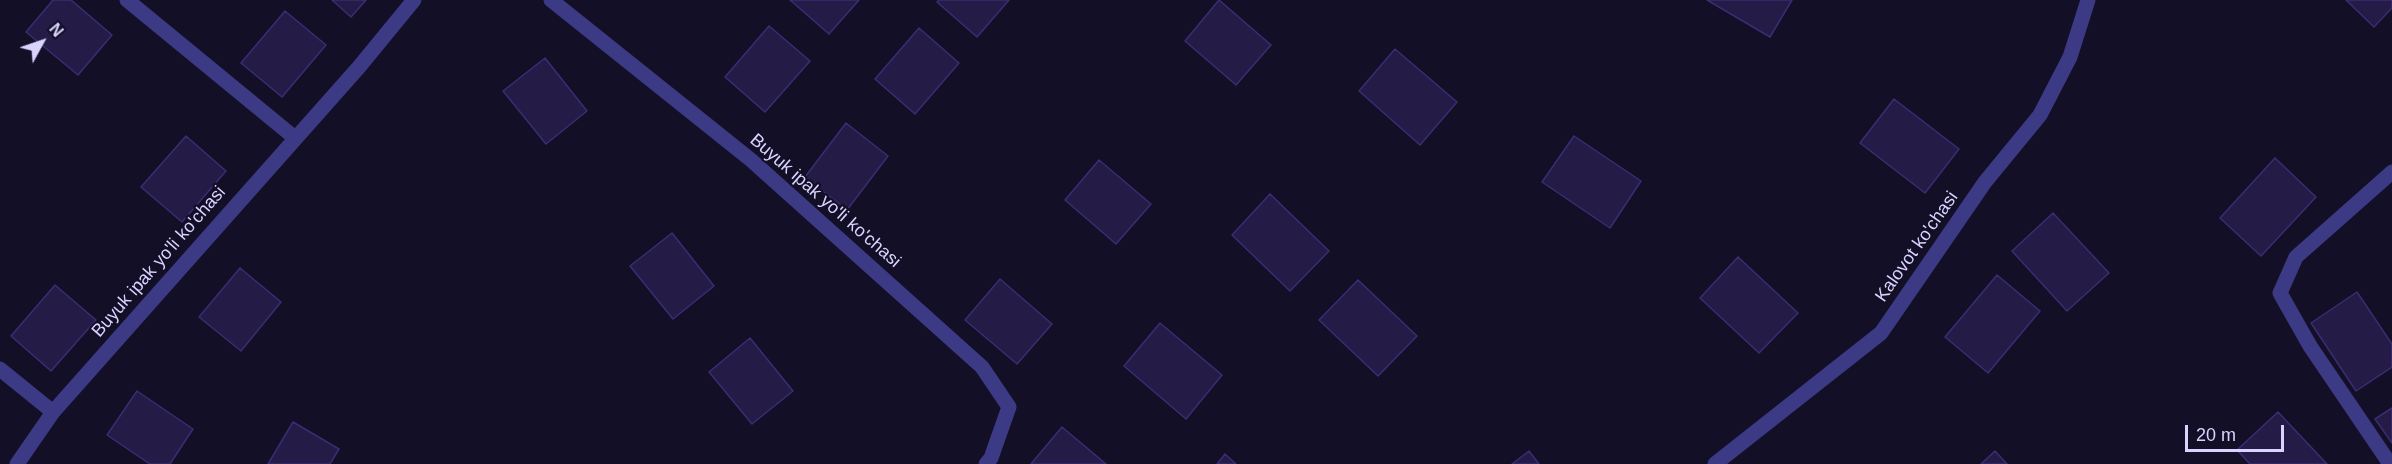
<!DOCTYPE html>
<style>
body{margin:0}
#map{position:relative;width:2392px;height:464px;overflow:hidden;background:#130f26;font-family:Helvetica,sans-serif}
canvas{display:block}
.north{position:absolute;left:12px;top:12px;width:60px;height:60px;-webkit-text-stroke:4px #130f26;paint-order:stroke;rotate:50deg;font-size:16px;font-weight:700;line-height:24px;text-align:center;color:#d9d4ff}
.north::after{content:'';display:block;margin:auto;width:21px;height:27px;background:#d9d4ff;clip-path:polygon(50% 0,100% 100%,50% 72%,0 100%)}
.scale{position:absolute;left:2185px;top:425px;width:99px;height:27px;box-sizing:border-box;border:3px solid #d9d4ff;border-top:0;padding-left:8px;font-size:18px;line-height:21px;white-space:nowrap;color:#d9d4ff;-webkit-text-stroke:4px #130f26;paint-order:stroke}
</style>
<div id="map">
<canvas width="2392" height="464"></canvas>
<div class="north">N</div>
<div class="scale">20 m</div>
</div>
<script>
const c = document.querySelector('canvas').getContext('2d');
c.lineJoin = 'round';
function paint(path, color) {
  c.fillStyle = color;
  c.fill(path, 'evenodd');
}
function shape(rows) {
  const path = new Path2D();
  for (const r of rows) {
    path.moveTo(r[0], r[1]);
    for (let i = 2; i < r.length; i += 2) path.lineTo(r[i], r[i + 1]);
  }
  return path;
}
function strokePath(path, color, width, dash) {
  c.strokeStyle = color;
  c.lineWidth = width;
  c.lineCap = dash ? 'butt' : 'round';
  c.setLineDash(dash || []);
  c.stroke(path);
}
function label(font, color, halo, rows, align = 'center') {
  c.font = font + ' Helvetica,sans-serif';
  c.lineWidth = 4.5;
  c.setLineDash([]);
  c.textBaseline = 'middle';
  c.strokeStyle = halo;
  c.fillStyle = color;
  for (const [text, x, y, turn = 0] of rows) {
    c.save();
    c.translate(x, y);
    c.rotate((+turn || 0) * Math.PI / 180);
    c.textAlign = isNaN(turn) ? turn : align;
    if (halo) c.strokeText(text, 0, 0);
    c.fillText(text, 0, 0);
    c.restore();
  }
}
const building = shape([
 [53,0,71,0,112,35,78,75,26,32,53,0],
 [332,0,366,0,351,17,332,0],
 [790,0,859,0,829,34,790,0],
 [939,0,1009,0,977,37,937,2,939,0],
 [1219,0,1271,45,1236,85,1185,41,1219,0],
 [1707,0,1792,0,1770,37,1707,0],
 [2346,0,2392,0,2392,8,2374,27,2346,0],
 [285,11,326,45,282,97,241,63,285,11],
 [769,26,810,61,765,112,725,77,769,26],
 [919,28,959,63,915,114,875,79,919,28],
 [1395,49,1457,102,1420,145,1359,91,1395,49],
 [545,58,587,111,546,144,503,91,545,58],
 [1894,99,1959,149,1925,193,1860,143,1894,99],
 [846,123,888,156,847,210,805,177,846,123],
 [186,136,226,171,182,222,141,187,186,136],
 [1574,136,1641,181,1610,228,1542,182,1574,136],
 [2275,158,2316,197,2261,256,2220,218,2275,158],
 [1099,160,1151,204,1116,244,1065,200,1099,160],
 [1270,194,1329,251,1290,291,1232,235,1270,194],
 [2053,213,2109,273,2067,311,2012,251,2053,213],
 [672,233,714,286,673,319,630,266,672,233],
 [1738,257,1798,313,1759,353,1700,298,1738,257],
 [240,268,281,302,241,351,199,317,240,268],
 [1997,275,2040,311,1988,373,1945,337,1997,275],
 [1000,279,1052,324,1017,364,965,320,1000,279],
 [1358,280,1417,336,1378,376,1319,320,1358,280],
 [55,285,96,320,51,371,11,336,55,285],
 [2357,292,2392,344,2392,367,2356,391,2311,323,2357,292],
 [1160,323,1222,375,1186,419,1124,366,1160,323],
 [750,338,793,391,752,424,709,372,750,338],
 [137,391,193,429,170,464,150,464,107,435,137,391],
 [2392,408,2392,443,2375,419,2392,408],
 [2278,412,2327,464,2250,464,2237,450,2278,412],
 [293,422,339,449,330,464,268,464,293,422],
 [1062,427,1106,464,1031,464,1062,427],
 [1529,451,1539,464,1512,464,1529,451],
 [1995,451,2007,464,1981,464,1995,451],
 [1225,454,1236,464,1217,464,1225,454]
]);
paint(building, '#241b47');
strokePath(building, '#3b2d73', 1.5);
strokePath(shape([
 [127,0,295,138],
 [551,0,751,160,982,367,1009,407,991,458,986,464],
 [0,369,53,412],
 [17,464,53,412,359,67,414,0],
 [1715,464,1881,333,1985,182,2040,115,2070,57,2088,0],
 [2390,464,2310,346,2280,293,2296,257,2392,172]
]), '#3d3a85', 15);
label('18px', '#d9d4ff', '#130f26', [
 ["Buyuk ipak yo'li ko'chasi",825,201,41],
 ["Kalovot ko'chasi",1917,247,-55],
 ["Buyuk ipak yo'li ko'chasi",159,262,-49]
]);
</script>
